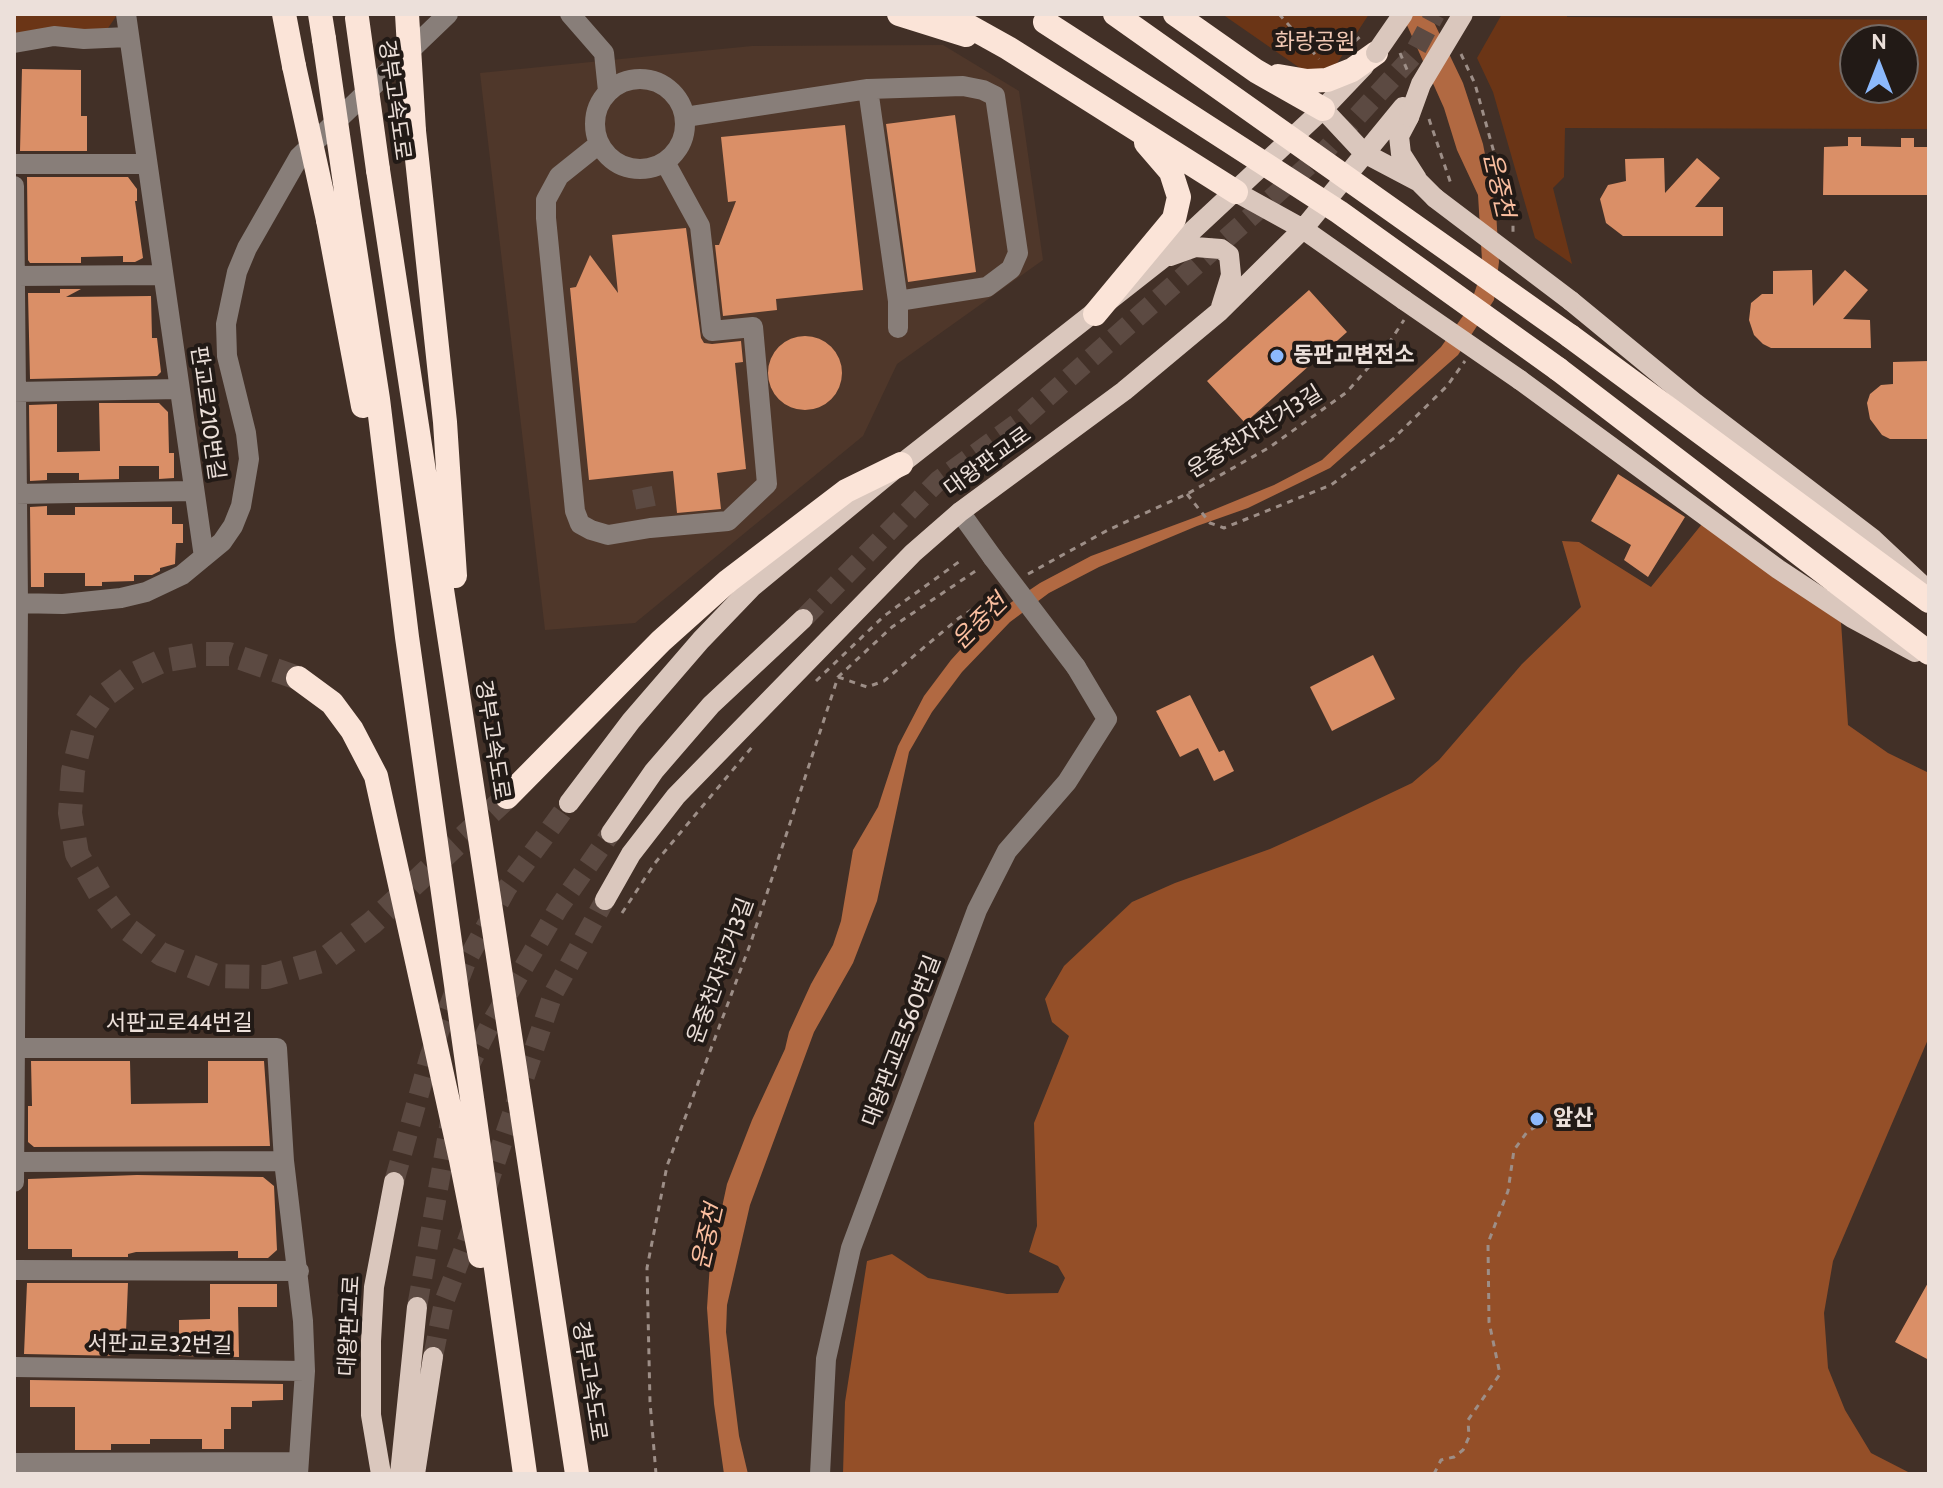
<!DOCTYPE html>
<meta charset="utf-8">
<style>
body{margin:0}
#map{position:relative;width:1943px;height:1488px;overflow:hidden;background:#423027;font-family:Cabin,sans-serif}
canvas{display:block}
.frame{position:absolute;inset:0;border:16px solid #ece0da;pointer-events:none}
.north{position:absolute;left:1839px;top:24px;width:80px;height:80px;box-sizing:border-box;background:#221a16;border:2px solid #736964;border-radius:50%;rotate:0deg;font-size:22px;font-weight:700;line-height:32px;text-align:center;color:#ece0da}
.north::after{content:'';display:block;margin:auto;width:28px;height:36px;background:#8cb9fc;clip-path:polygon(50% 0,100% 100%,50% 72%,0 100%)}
</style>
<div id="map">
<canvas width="1943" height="1488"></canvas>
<div class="frame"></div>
<div class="north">N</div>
</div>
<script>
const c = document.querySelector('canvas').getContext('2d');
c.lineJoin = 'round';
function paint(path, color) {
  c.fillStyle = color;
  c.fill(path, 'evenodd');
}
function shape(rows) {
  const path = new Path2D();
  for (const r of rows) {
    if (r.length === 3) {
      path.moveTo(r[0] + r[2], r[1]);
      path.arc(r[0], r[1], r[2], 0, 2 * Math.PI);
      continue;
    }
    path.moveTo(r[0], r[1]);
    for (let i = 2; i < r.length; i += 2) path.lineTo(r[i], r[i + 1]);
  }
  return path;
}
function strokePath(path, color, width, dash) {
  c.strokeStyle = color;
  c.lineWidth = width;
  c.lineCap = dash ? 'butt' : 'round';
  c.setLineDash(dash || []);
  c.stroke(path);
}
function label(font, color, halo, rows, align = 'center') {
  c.font = font + ' Cabin,"Noto Sans KR",sans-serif';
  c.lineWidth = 8;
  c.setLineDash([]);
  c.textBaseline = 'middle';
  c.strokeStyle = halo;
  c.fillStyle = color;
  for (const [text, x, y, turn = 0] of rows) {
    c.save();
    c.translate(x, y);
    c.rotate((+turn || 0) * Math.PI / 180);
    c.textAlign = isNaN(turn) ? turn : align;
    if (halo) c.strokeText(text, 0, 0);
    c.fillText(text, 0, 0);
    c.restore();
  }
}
paint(shape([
 [943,45,1019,91,1043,260,897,364,863,436,635,623,545,630,480,73,752,46]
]), '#4f372a');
paint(shape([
 [14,14,117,14,117,15,106,31,14,34],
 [1222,14,1369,14,1336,65,1307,73],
 [1502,14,1567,14,1567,17,1929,20,1929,129,1565,128,1564,177,1553,188,1572,264,1535,238,1493,92,1477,58],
 [1855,40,1903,40,1903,88,1855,88]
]), '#6b3516');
paint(shape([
 [1702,524,1841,622,1848,725,1888,753,1929,773,1929,1037,1833,1261,1824,1313,1828,1368,1845,1410,1871,1453,1912,1474,843,1474,845,1402,867,1261,892,1254,928,1278,1007,1294,1058,1293,1065,1278,1058,1266,1029,1252,1037,1226,1034,1123,1069,1036,1052,1022,1045,999,1064,966,1132,902,1175,883,1270,849,1332,821,1412,783,1439,760,1522,664,1581,607,1562,541,1579,542,1651,587]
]), '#944f28');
paint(shape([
 [1402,14,1430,14,1463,83,1483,144,1496,211,1499,262,1494,300,1458,355,1330,468,1248,508,1197,526,1099,567,1049,593,1010,622,962,672,932,712,909,752,877,901,853,963,814,1032,750,1205,727,1305,726,1332,739,1436,748,1474,724,1474,714,1404,707,1308,710,1263,727,1184,752,1120,785,1049,789,1032,811,984,833,945,841,921,853,850,878,807,898,746,924,696,951,660,991,616,1040,583,1091,556,1196,517,1274,485,1322,460,1441,347,1470,306,1481,273,1482,260,1478,195,1457,150,1444,108]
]), '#b16942');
paint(shape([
 [22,69,81,70,81,116,87,116,87,151,20,151],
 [955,115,976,272,908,282,886,124],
 [845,125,863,290,776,299,777,310,723,316,715,245,719,245,736,201,728,202,721,137],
 [1848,137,1861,137,1861,146,1901,147,1901,138,1914,138,1914,147,1929,147,1929,195,1823,195,1824,147,1848,146],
 [1664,158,1665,193,1697,158,1720,178,1695,207,1723,207,1723,236,1623,236,1606,223,1600,199,1608,185,1626,181,1625,159],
 [27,177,128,177,137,189,137,201,135,201,143,258,135,262,123,262,123,256,81,257,81,263,30,263,28,260],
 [686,228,701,338,704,343,712,344,741,341,743,362,735,363,746,469,717,473,721,509,677,513,673,471,589,480,570,288,576,287,590,255,618,293,612,235],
 [1812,270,1813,306,1845,270,1868,290,1843,319,1870,320,1871,348,1771,348,1763,344,1754,335,1749,320,1751,303,1762,294,1773,294,1773,271],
 [60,289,81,289,66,297,151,296,152,338,157,338,161,372,157,376,30,379,28,293,60,293],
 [1309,290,1347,332,1245,423,1207,381],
 [805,373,37],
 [1929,361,1929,439,1890,439,1882,435,1870,419,1867,403,1870,394,1881,385,1893,384,1893,362],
 [99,403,159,403,168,412,169,453,174,453,174,478,159,479,159,466,119,466,119,479,79,480,79,473,47,473,47,480,30,481,29,405,57,404,57,452,100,451],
 [1618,474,1685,517,1648,577,1624,560,1631,545,1591,521],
 [47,506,47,515,75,515,75,507,172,507,172,524,183,524,183,543,176,543,175,564,160,568,160,571,152,575,134,575,134,581,102,582,102,586,85,586,85,573,44,573,44,587,31,587,30,507],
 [1373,655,1395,699,1332,731,1310,687],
 [1190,695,1219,752,1224,750,1234,771,1214,781,1198,748,1180,757,1156,711],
 [31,1061,130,1061,131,1104,208,1103,208,1061,264,1061,270,1146,34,1147,28,1142,28,1106,32,1106],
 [137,1175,263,1177,274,1186,277,1250,268,1258,238,1258,238,1251,136,1252,128,1254,128,1257,72,1257,72,1249,28,1249,28,1179],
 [1929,1281,1929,1360,1895,1342],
 [128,1283,125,1356,24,1354,27,1283],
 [210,1284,277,1284,277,1307,238,1307,239,1357,179,1356,179,1320,210,1319],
 [30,1380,283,1384,283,1400,252,1401,252,1407,231,1407,231,1429,224,1429,224,1449,202,1449,202,1439,150,1439,150,1444,111,1444,111,1450,75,1450,75,1407,30,1407]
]), '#da8f67');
strokePath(shape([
 [642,488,647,513]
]), '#5c4a42', 20, [20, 10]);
strokePath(shape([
 [803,619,939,480,1019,422,1327,149,1412,57,1435,14],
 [466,1072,491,1023,559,907,611,833],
 [394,1182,430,1055,466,962,507,888,569,803],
 [486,1190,553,994,605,900],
 [417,1307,450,1122],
 [433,1357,444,1302,475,1220]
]), '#5c4a42', 20, [20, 10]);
strokePath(shape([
 [298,678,229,654,202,654,162,661,134,674,104,696,85,723,73,771,70,813,77,854,100,894,125,927,161,954,216,976,267,977,322,961,372,923,507,797]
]), '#5c4a42', 24, [24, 12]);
strokePath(shape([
 [1279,14,1319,59],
 [1355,41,1362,35],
 [1400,53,1408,72],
 [1461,54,1475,84,1513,221,1513,234],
 [1429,119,1452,187],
 [1187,494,1210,523,1224,528,1331,485,1393,439,1447,386,1465,361],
 [1028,574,1108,530,1187,494,1270,447,1347,392,1387,346,1404,320],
 [838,677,867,687,884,681,959,618,998,593],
 [816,681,884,616,960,561],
 [622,913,655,863,752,747],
 [656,1474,650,1402,647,1268,667,1166,751,942,838,677,892,627,977,570],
 [1434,1474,1441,1460,1454,1457,1463,1450,1469,1437,1468,1420,1500,1374,1489,1322,1488,1243,1508,1191,1514,1150,1527,1132,1542,1123,1556,1119]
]), '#9d8e87', 3, [6, 6]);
strokePath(shape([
 [126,14,204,557],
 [570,14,604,53,608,91],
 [14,43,54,36,84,39,128,37],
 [640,124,45],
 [685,117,868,89,898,301,987,287,1011,269,1018,253,995,96,983,90,963,86,868,89],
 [599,144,559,176,546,200,546,218,575,511,580,524,591,530,608,535,650,528,728,521,767,484,753,327,712,331,700,226,665,162],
 [14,164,146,164],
 [14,186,18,603,14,1182],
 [16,276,163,275],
 [898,301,898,328],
 [14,392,179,389],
 [16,494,193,491],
 [960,512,993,558],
 [14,603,63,604,121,598,146,592,182,575,222,542,233,526,241,506,249,459,246,433,227,356,226,324,237,272,247,248,299,157,448,14],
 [15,1048,277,1048,284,1161,303,1321,305,1371,298,1474],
 [14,1162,284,1161],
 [14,1270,299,1271],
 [14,1367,305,1371],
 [14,1463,298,1462],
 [820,1474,826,1359,851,1248,977,910,1007,851,1067,782,1107,719,1076,667]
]), '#887e79', 20);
strokePath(shape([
 [1323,109,1364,153,1419,182,1435,198],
 [1409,117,1399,136,1401,154,1417,179],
 [1236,192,1303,229,1404,300],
 [1170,256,1195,247,1221,249,1229,255,1231,275,1221,307],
 [1571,301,1695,403,1873,539,1920,583],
 [1520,380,1778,569,1852,618,1915,652],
 [569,803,631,721,701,640,752,587,901,464,1162,259,1323,109,1364,66],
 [611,833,654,771,711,705,803,619],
 [605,900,631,854,676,796,913,553,960,512,1124,391,1220,311,1303,229,1403,107],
 [381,1474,371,1415,371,1341,374,1287,394,1182],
 [400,1474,417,1307],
 [415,1474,433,1357]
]), '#dac7bd', 20);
strokePath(shape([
 [284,14,294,66],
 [320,14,324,39],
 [899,14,966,35],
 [947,14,1008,48,1236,192],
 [1175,14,1256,71,1323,109],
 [1278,76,1307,81,1327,80,1352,70,1376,53],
 [414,131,445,422,455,576],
 [378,170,577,1474],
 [348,204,378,399,407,637,525,1474],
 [328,220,363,406],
 [1095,314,1174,219,1179,197,1171,172,1146,143],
 [1570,336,1929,601],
 [1558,369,1929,653],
 [298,678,332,703,352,730,376,776,461,1160,480,1256],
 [507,797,661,641,728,581,846,491,901,464]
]), '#fbe4d8', 24);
strokePath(shape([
 [993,558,1076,667]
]), '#887e79', 20);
strokePath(shape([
 [1376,53,1403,14],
 [1409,117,1421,84,1463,14],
 [1435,198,1571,301],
 [1404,300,1520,380]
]), '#dac7bd', 20);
strokePath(shape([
 [407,14,414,131],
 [1115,14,1570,336],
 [357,18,378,170],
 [1045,22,1339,212,1558,369],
 [324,39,348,204],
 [294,66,328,220]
]), '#fbe4d8', 24);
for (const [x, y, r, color] of [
 [1277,356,8,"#8cb9fc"],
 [1537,1119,8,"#8cb9fc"]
]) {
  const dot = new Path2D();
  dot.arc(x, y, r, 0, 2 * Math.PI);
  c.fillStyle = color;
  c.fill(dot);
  strokePath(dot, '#221a16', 3);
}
label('22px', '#f1c8b4', '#221a16', [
 ["화랑공원",1315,43]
]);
label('22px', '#ece0da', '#221a16', [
 ["경부고속도로",394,100,82],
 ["판교로210번길",207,413,82],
 ["운중천자전거3길",1255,432,-32],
 ["대왕판교로",988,462,-36],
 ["경부고속도로",492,740,81],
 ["운중천자전거3길",721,971,-70],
 ["서판교로44번길",179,1024],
 ["대왕판교로560번길",902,1041,-69],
 ["대왕판교로",350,1326,-87],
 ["서판교로32번길",160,1345,1],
 ["경부고속도로",589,1381,81]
]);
label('bold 22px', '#ece0da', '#221a16', [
 ["동판교변전소",1293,356],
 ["앞산",1553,1119]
], 'left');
label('italic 24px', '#fabe9f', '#221a16', [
 ["운중천",1498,185,77],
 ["운중천",980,622,-45],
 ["운중천",708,1237,-77]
]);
</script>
